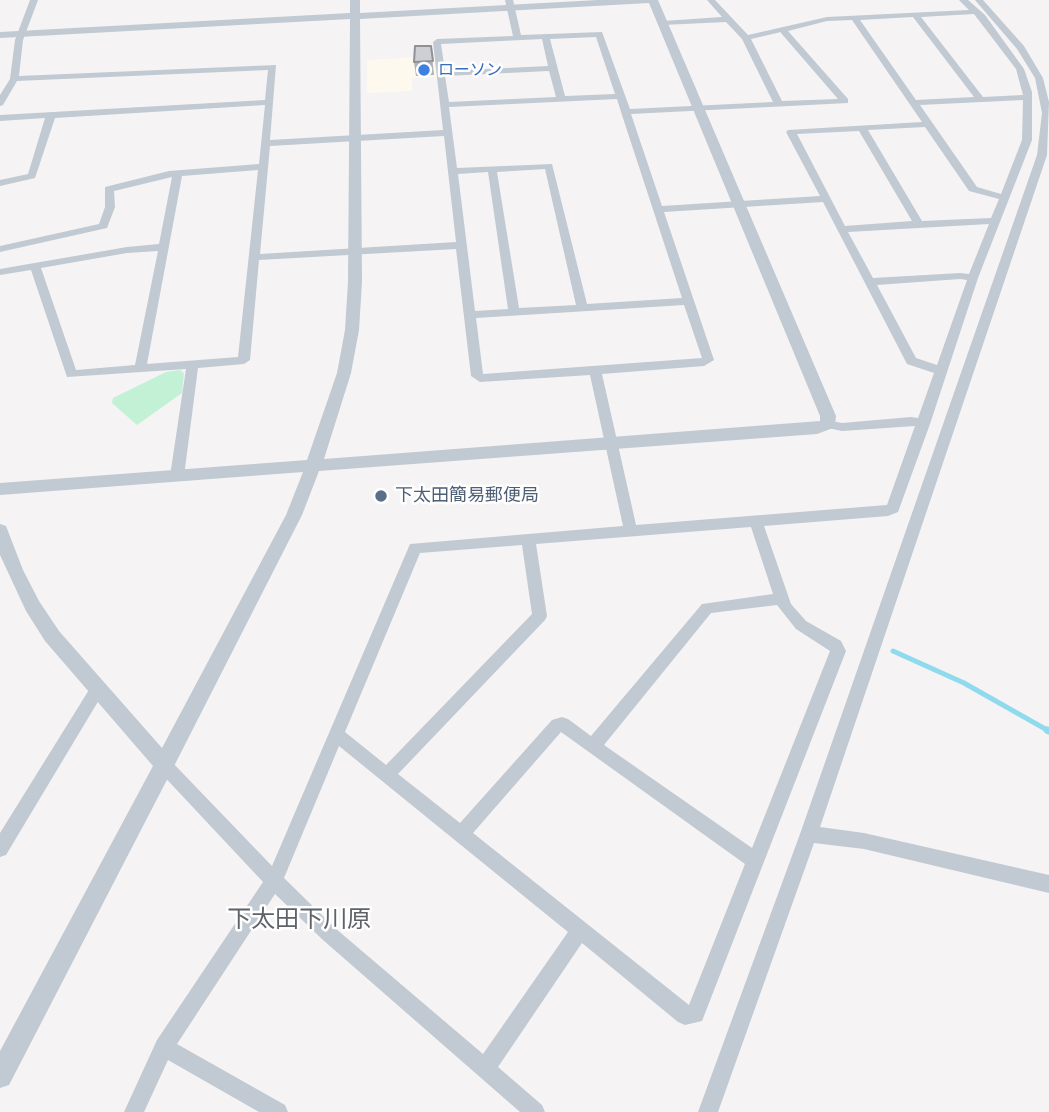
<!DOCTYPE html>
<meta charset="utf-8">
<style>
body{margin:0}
canvas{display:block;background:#f5f3f3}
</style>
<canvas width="1049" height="1112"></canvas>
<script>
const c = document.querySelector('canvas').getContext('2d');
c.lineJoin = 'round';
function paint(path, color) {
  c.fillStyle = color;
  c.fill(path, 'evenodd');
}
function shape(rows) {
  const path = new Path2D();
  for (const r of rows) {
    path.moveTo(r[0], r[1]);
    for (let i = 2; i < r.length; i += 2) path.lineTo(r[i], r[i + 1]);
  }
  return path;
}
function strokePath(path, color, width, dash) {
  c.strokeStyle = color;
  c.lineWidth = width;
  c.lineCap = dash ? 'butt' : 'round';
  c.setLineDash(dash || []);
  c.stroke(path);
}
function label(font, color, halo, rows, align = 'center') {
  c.font = font + ' "IBM Plex Sans","Noto Sans JP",sans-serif';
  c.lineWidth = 5;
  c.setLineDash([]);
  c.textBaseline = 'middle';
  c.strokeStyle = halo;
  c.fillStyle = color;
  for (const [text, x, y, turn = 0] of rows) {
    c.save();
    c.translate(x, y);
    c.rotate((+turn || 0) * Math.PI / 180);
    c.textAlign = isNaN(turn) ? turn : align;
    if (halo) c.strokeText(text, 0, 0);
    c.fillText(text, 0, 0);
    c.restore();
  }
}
paint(shape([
 [434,56,436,77,412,78,412,91,367,93,367,60]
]), '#fdf9ef');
paint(shape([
 [180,370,184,373,182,393,137,425,112,403,113,398,166,372]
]), '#c3f1d5');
strokePath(shape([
 [893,651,964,683,1049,731]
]), '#90daee', 5);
strokePath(shape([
 [1047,730,1049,731]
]), '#90daee', 7);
paint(shape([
 [30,0,38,0,23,40,19,76,276,65,270,140,443,130,433,42,437,39,513,36,505,0,513,0,521,35,602,32,630,109,773,102,742,39,726,22,663,25,659,23,663,21,722,17,707,0,715,0,748,35,827,17,969,10,959,0,968,0,985,15,1024,69,1032,92,1032,140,978,278,930,424,898,512,888,516,764,526,791,604,806,621,841,641,846,651,702,1021,685,1025,678,1022,582,943,498,1067,542,1105,545,1112,520,1112,323,940,275,894,177,1044,285,1105,288,1112,259,1112,168,1060,144,1112,124,1112,157,1040,263,882,158,770,156,765,158,760,164,758,170,760,272,866,410,544,623,526,590,375,480,382,471,376,456,249,259,260,250,360,244,364,198,368,184,476,182,479,172,479,170,476,186,369,67,377,31,270,0,275,0,269,127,247,159,244,172,177,114,191,115,207,107,228,0,252,0,246,99,224,105,207,105,187,169,171,259,164,265,105,55,118,35,178,0,186,0,180,28,174,45,118,0,121,0,115,265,100,268,70,17,81,3,105,0,106,0,95,10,79,15,40,30,0],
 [974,14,1016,69,1023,95,983,97,921,17,974,14],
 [913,17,974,97,916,100,860,20,913,17],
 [852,20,922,122,788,130,786,132,820,196,662,206,631,114,848,103,848,99,788,31,827,21,852,20],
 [781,32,781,33,838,99,782,101,751,39,781,32],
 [596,37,615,94,565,96,550,39,596,37],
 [542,39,548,66,445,71,441,44,542,39],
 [549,71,556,97,449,102,445,76,549,71],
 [617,99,621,112,682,298,587,304,552,164,457,168,449,107,617,99],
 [1023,100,1022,140,1001,194,977,187,920,105,1023,100],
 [925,127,969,191,999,199,991,218,922,221,868,130,925,127],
 [859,131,912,221,845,226,797,134,859,131],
 [444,136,456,242,260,254,270,146,444,136],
 [545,169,576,305,519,308,497,172,545,169],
 [258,170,238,357,147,364,182,176,258,170],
 [488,172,508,309,475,311,458,174,488,172],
 [823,202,907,364,934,373,918,418,911,417,842,423,827,420,821,424,823,427,842,431,915,426,887,505,636,525,602,374,704,366,714,360,664,212,823,202],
 [989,224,969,274,960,273,873,278,848,232,989,224],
 [158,251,135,365,76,370,41,268,127,253,158,251],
 [960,279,967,280,937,365,916,358,877,285,960,279],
 [684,305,702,358,483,374,476,318,684,305],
 [751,527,773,594,702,604,591,736,568,719,562,717,552,720,460,823,398,774,545,620,547,616,536,544,751,527],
 [522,545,532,614,386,765,345,732,420,553,522,545],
 [777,605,796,629,830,651,752,848,604,745,711,613,777,605],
 [561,732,745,864,689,1005,473,833,561,732],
 [339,746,568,932,483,1054,335,928,284,878,339,746],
 [975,0,983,0,1024,46,1043,78,1049,102,1047,155,820,827,864,833,1049,875,1049,893,864,849,814,843,718,1112,698,1112,800,834,1037,155,1042,113,1035,78,1017,49,975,0],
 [97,683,102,685,105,690,6,855,0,857,0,833,92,685,97,683]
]), '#c1cad2');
paint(shape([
 [350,0,360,0,360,13,598,0,658,0,836,416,835,424,833,428,817,434,319,471,302,515,171,772,9,1085,0,1088,0,1051,153,766,45,641,26,611,0,555,0,524,6,526,23,570,39,601,59,631,162,748,286,515,303,472,0,495,0,483,307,460,337,373,345,330,348,282,350,19,0,38,0,32,350,13,350,0],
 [649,3,820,416,820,421,324,459,351,373,359,330,362,282,360,19,649,3]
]), '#c1cad2');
paint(shape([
 [431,46,434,75,416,76,414,62]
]), '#b0b2b7');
const building = shape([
 [415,46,431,46,433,61,414,62,415,46]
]);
paint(building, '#cdcfd5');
strokePath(building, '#909195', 2);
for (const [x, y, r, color] of [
 [424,70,7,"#3f7fe0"],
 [381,496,7,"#5c6f8a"]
]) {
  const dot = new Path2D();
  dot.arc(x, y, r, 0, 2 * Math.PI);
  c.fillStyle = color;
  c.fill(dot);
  strokePath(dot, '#fff', 2.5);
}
label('16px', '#366cbe', '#fff', [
 ["ローソン",438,70]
], 'left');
label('18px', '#4e5e75', '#fff', [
 ["下太田簡易郵便局",395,496]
], 'left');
label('24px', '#5f6368', '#fff', [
 ["下太田下川原",299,920]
]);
</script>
